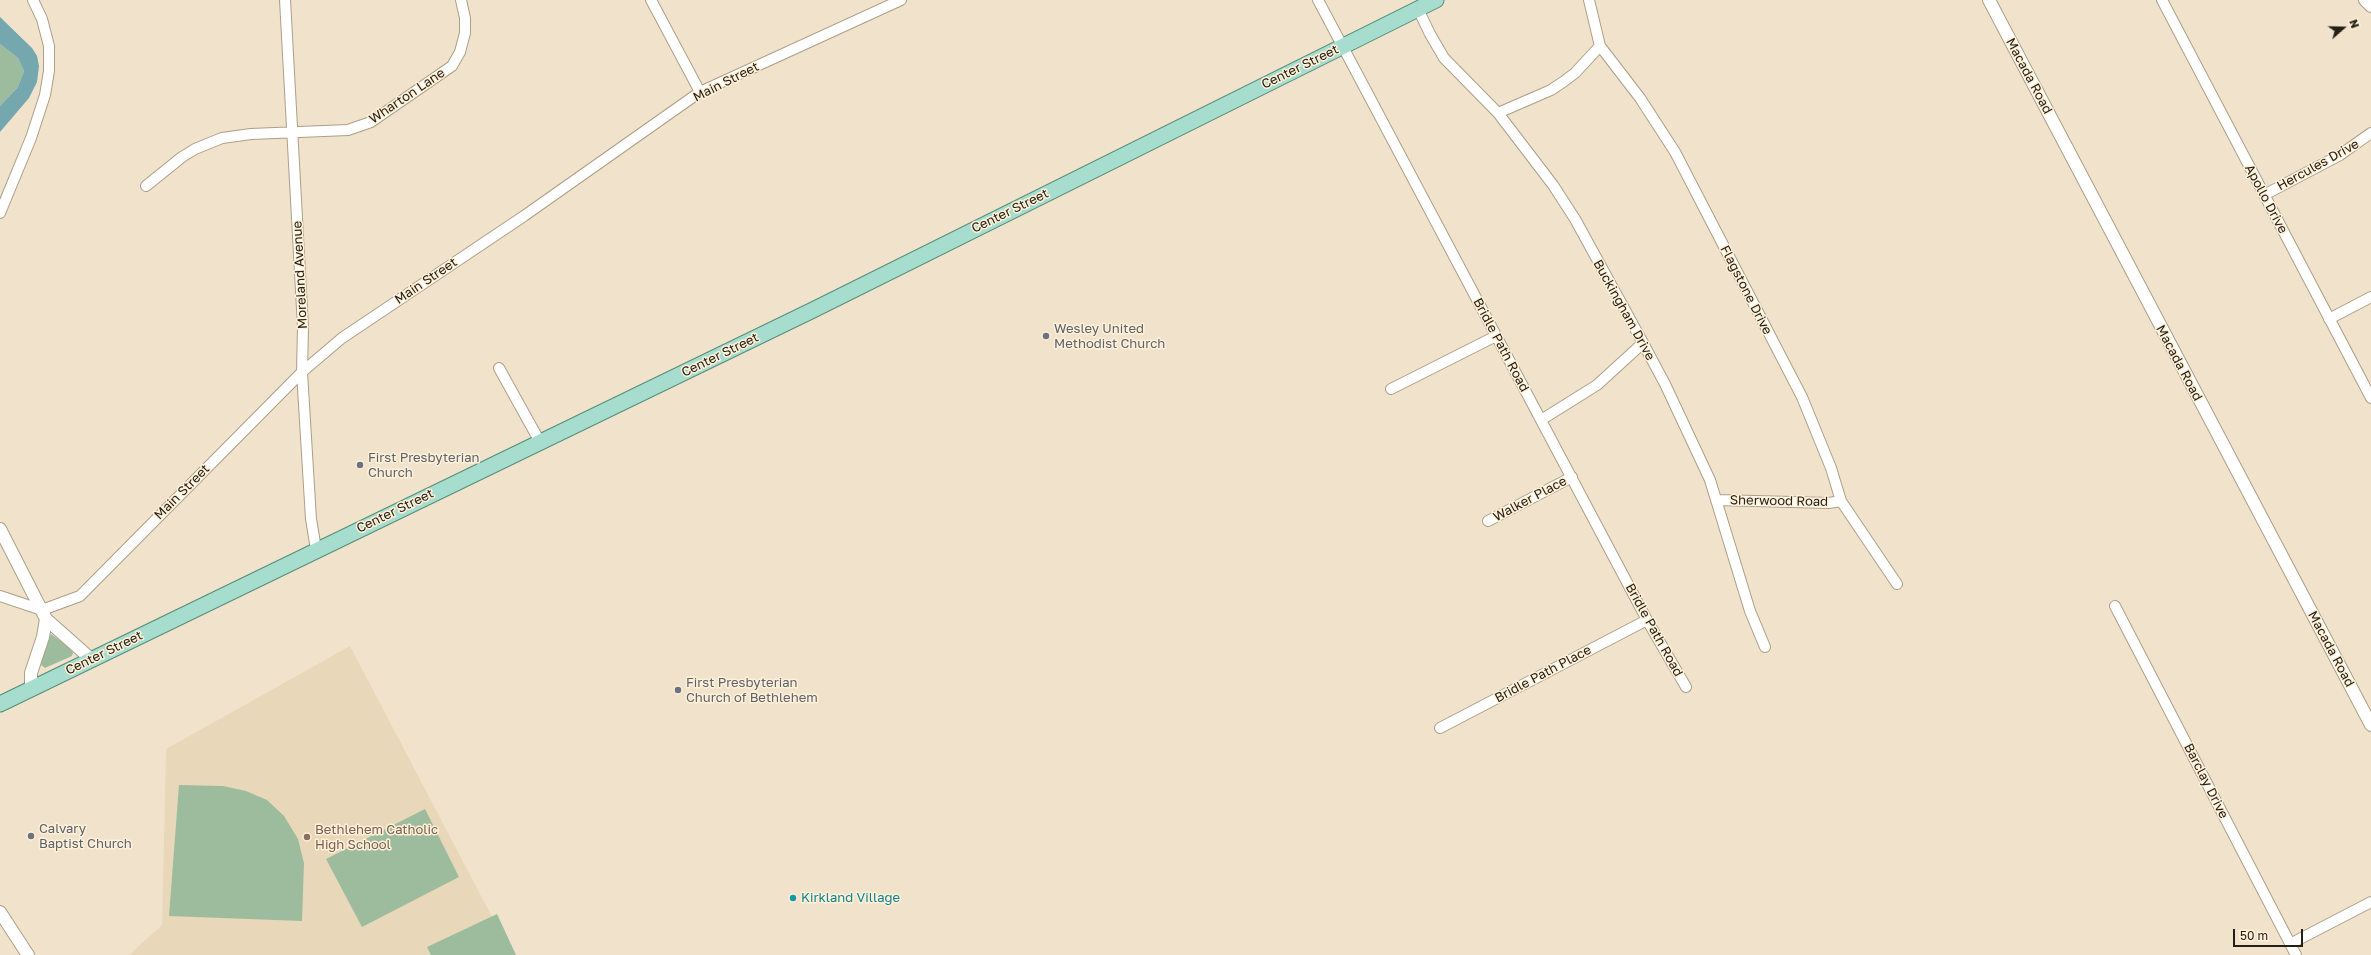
<!DOCTYPE html>
<style>
body{margin:0}
#map{position:relative;width:2371px;height:955px;overflow:hidden;background:#f1e3cb;font-family:"Golos Text",sans-serif}
canvas{display:block}
.north{position:absolute;left:2323px;top:8px;width:40px;height:40px;-webkit-text-stroke:3px #fff0d8;paint-order:stroke;rotate:70deg;font-size:11px;font-weight:700;line-height:16px;text-align:center;color:#252017}
.north::after{content:'';display:block;margin:auto;width:14px;height:18px;background:#252017;clip-path:polygon(50% 0,100% 100%,50% 72%,0 100%)}
.scale{position:absolute;left:2233px;top:929px;width:70px;height:18px;box-sizing:border-box;border:2px solid #252017;border-top:0;padding-left:5px;font-size:12px;line-height:14px;white-space:nowrap;color:#252017;-webkit-text-stroke:3px #fff0d8;paint-order:stroke}
</style>
<div id="map">
<canvas width="2371" height="955"></canvas>
<div class="north">N</div>
<div class="scale">50 m</div>
</div>
<script>
const c = document.querySelector('canvas').getContext('2d');
c.lineJoin = 'round';
function paint(path, color) {
  c.fillStyle = color;
  c.fill(path, 'evenodd');
}
function shape(rows) {
  const path = new Path2D();
  for (const r of rows) {
    path.moveTo(r[0], r[1]);
    for (let i = 2; i < r.length; i += 2) path.lineTo(r[i], r[i + 1]);
  }
  return path;
}
function strokePath(path, color, width, dash) {
  c.strokeStyle = color;
  c.lineWidth = width;
  c.lineCap = dash ? 'butt' : 'round';
  c.setLineDash(dash || []);
  c.stroke(path);
}
function label(font, color, halo, rows, align = 'center') {
  c.font = font + ' "Golos Text",sans-serif';
  c.lineWidth = 3;
  c.setLineDash([]);
  c.textBaseline = 'middle';
  c.strokeStyle = halo;
  c.fillStyle = color;
  for (const [text, x, y, turn = 0] of rows) {
    c.save();
    c.translate(x, y);
    c.rotate((+turn || 0) * Math.PI / 180);
    c.textAlign = isNaN(turn) ? turn : align;
    if (halo) c.strokeText(text, 0, 0);
    c.fillText(text, 0, 0);
    c.restore();
  }
}
paint(shape([
 [350,646,512,955,129,955,162,925,166,749]
]), '#e9d7b9');
paint(shape([
 [0,44,18,58,24,71,18,87,0,106],
 [51,634,70,648,73,653,72,656,45,668,40,664],
 [179,785,223,786,246,791,267,800,284,816,298,839,304,863,302,921,169,916],
 [425,809,459,877,362,927,326,859],
 [497,914,516,955,431,955,427,947]
]), '#9dbc9d');
paint(shape([
 [0,17,32,48,37,56,39,66,37,82,29,98,0,132,0,106,18,87,24,71,18,58,0,44]
]), '#74a7ae');
const minor = shape([
 [285,0,303,327,302,372,311,519,316,549],
 [651,0,700,92],
 [1318,0,1647,620,1686,687],
 [1589,0,1600,46,1640,98,1675,152,1802,397,1831,468,1841,501,1897,584],
 [2162,0,2371,398],
 [1418,9,1430,34,1444,58,1498,113,1553,185,1575,219,1643,343,1665,384,1710,480,1750,611,1765,647],
 [1498,113,1551,90,1563,82,1575,73,1600,46],
 [146,186,182,157,195,149,222,138,251,134,348,130,371,122,452,66,460,52,465,33,465,18,461,0],
 [2264,195,2340,155,2371,133],
 [0,213,31,138,45,95,49,71,49,46,42,19,33,0],
 [2329,319,2371,297],
 [499,368,540,442],
 [1391,389,1496,336],
 [1541,420,1597,385,1643,343],
 [1717,500,1829,503,1841,501],
 [1488,521,1572,477],
 [0,596,42,610,80,596,302,372,342,338,524,216,700,92,901,0],
 [2115,606,2296,955],
 [1440,728,1647,620],
 [2290,944,2371,902]
]);
const tertiary = shape([
 [1989,0,2371,725],
 [2365,0,2371,6],
 [0,529,46,619,91,659],
 [31,689,31,673,43,637,46,619],
 [0,912,28,955]
]);
const primary = shape([
 [0,704,813,310,1436,0]
]);
strokePath(minor, '#ac9f88', 12);
strokePath(tertiary, '#ac9f88', 14);
strokePath(primary, '#548d79', 17);
strokePath(minor, '#fff', 10);
strokePath(tertiary, '#fff', 12);
strokePath(primary, '#a7ddce', 15);
for (const [x, y, r, color] of [
 [1046,336,4,"#6b7280"],
 [360,465,4,"#6b7280"],
 [678,690,4,"#6b7280"],
 [31,836,4,"#6b7280"],
 [307,837,4,"#8d6e63"],
 [793,898,4,"#0f9aa8"]
]) {
  const dot = new Path2D();
  dot.arc(x, y, r, 0, 2 * Math.PI);
  c.fillStyle = color;
  c.fill(dot);
  strokePath(dot, '#fff0d8', 1.5);
}
label('13px', '#252017', '#fff0d8', [
 ["Center Street",1300,67,-26],
 ["Macada Road",2029,76,62],
 ["Main Street",726,82,-27],
 ["Wharton Lane",407,96,-34],
 ["Hercules Drive",2318,165,-29],
 ["Apollo Drive",2266,199,62],
 ["Center Street",1010,211,-26],
 ["Moreland Avenue",300,275,-93],
 ["Main Street",426,281,-34],
 ["Flagstone Drive",1746,290,63],
 ["Buckingham Drive",1624,310,61],
 ["Bridle Path Road",1501,345,62],
 ["Center Street",720,355,-26],
 ["Macada Road",2179,363,62],
 ["Main Street",182,492,-45],
 ["Walker Place",1530,499,-28],
 ["Sherwood Road",1779,501,1],
 ["Center Street",395,511,-26],
 ["Bridle Path Road",1654,630,61],
 ["Macada Road",2331,649,62],
 ["Center Street",104,653,-26],
 ["Bridle Path Place",1543,674,-28],
 ["Barclay Drive",2206,781,63]
]);
label('13px', '#5b616d', '#fff0d8', [
 ["Wesley United",1054,329],
 ["Methodist Church",1054,344],
 ["First Presbyterian",368,458],
 ["Church",368,473],
 ["First Presbyterian",686,683],
 ["Church of Bethlehem",686,698],
 ["Calvary",39,829],
 ["Baptist Church",39,844]
], 'left');
label('13px', '#785e54', '#fff0d8', [
 ["Bethlehem Catholic",315,830],
 ["High School",315,845]
], 'left');
label('13px', '#0d838f', '#fff0d8', [
 ["Kirkland Village",801,898]
], 'left');
</script>
